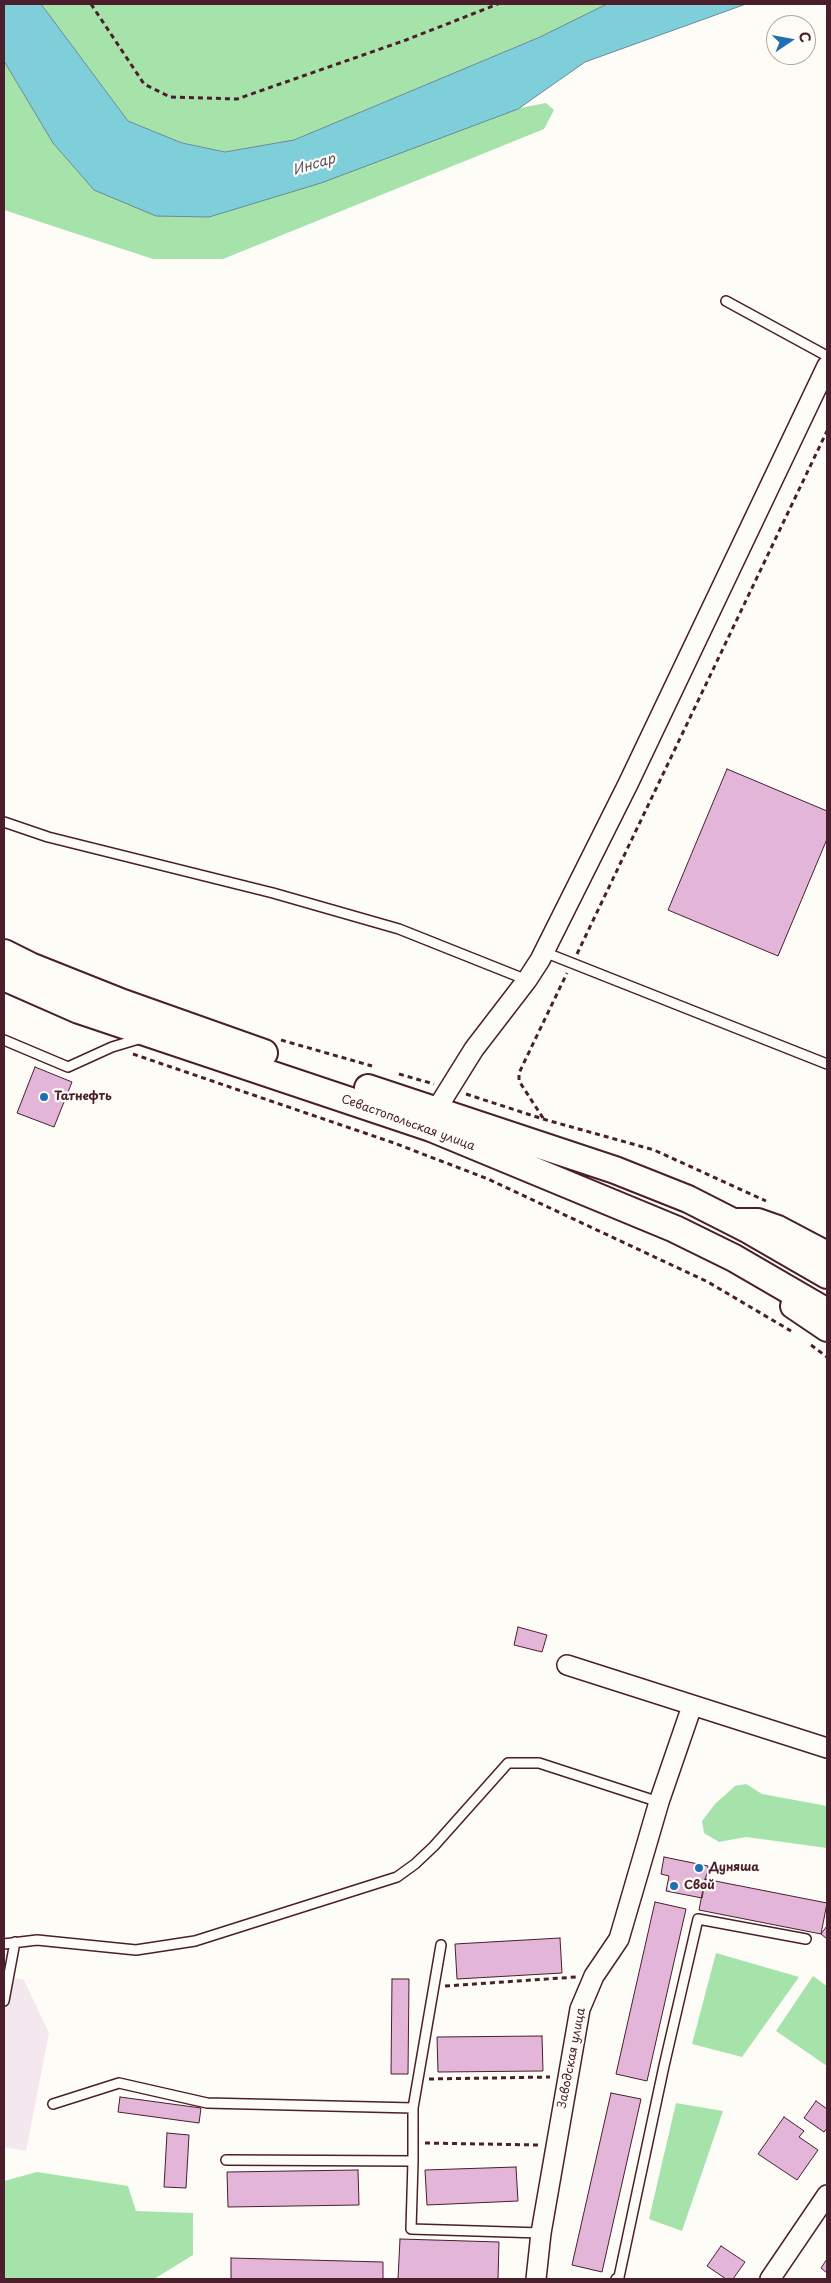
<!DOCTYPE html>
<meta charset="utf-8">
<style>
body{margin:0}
#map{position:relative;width:831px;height:2283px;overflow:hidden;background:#fdfcf7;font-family:"Playpen Sans",sans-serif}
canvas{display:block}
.frame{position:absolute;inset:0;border:5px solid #4a1f2b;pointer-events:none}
.north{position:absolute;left:766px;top:15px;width:50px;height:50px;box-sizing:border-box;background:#fdfcf7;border:1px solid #b5a4a5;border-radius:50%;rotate:78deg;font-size:14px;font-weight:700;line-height:20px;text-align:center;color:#4a1f2b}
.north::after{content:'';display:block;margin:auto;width:18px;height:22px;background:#1f6fb2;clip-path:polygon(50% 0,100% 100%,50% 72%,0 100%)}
</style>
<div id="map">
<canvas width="831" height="2283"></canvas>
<div class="frame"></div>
<div class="north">С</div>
</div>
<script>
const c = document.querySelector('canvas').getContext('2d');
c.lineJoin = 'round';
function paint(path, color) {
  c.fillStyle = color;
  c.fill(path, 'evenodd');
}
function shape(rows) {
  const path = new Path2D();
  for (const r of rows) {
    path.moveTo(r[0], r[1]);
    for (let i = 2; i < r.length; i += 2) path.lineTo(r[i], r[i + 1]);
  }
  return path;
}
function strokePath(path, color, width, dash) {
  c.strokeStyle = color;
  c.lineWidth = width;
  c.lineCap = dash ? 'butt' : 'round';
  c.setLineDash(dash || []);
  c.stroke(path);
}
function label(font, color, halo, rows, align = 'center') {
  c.font = font + ' "Playpen Sans",sans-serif';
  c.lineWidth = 4.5;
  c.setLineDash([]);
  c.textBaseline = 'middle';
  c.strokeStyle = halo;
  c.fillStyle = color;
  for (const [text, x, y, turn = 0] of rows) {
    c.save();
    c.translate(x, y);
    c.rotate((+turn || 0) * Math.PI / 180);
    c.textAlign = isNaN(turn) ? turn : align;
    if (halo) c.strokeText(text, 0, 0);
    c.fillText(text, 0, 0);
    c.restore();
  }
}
paint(shape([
 [4,1976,24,1980,49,2033,26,2151,4,2147]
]), '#f5e7ee');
paint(shape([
 [41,4,607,4,540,37,294,140,225,152,182,143,128,121],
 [4,61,53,143,94,190,546,103,554,110,544,129,223,259,153,259,4,210],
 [746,1784,762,1794,827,1806,827,1848,746,1837,719,1842,704,1833,702,1821,715,1804,735,1786],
 [716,1953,799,1977,742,2057,692,2044],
 [813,1976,827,1986,827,2066,776,2031],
 [676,2103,723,2111,682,2231,649,2219],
 [37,2172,128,2186,136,2211,193,2213,193,2255,154,2279,4,2279,4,2181]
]), '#a6e3aa');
const water = shape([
 [4,4,41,4,128,121,182,143,225,152,294,140,540,37,607,4,746,4,585,62,518,109,321,183,209,217,156,216,94,190,53,143,4,61,4,4]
]);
paint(water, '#7fcfdb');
strokePath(water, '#6a8995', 1);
const building = shape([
 [727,769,827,811,827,839,778,956,668,910,727,769],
 [35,1067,72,1082,54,1127,17,1113,35,1067],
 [518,1627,547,1635,542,1652,514,1645,518,1627],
 [664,1857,708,1866,702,1898,666,1891,669,1876,661,1874,664,1857],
 [705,1879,827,1903,821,1934,699,1910,705,1879],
 [655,1902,686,1909,647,2081,616,2074,655,1902],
 [827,1926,827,1939,821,1934,827,1926],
 [560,1938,562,1973,457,1979,455,1944,560,1938],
 [392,1979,409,1979,408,2074,391,2074,392,1979],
 [542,2036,543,2071,438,2072,437,2037,542,2036],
 [611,2093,641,2099,602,2272,572,2265,611,2093],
 [120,2097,201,2108,199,2123,118,2112,120,2097],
 [816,2101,827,2109,827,2128,824,2132,804,2118,816,2101],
 [784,2117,804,2131,799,2137,818,2150,797,2180,758,2154,784,2117],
 [167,2133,189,2135,186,2188,164,2187,167,2133],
 [516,2167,518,2201,427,2205,425,2170,516,2167],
 [358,2170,359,2205,228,2207,227,2172,358,2170],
 [400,2239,499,2242,498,2279,398,2279,400,2239],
 [721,2246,745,2262,733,2279,726,2279,707,2266,721,2246],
 [231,2258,383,2262,383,2279,231,2279,231,2258],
 [827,2259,827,2273,821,2268,827,2259]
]);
paint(building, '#e2b5d9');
strokePath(building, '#4a1f2b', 1);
const service = shape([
 [726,301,827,356],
 [4,822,48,837,273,893,399,929,527,980],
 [544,952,827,1064],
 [4,1040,68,1067,112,1047,142,1038],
 [4,1944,37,1940,136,1950,195,1941,397,1877,415,1864,434,1846,508,1763,539,1763,659,1802],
 [4,2001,15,1942],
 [53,2104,119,2083,207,2103,413,2108,413,2161],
 [413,2108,441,1945],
 [226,2160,413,2161,411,2229,541,2233],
 [616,2279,619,2277,664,2066,698,1919,806,1939]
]);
const minor = shape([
 [436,1110,474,1049,527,980,540,960,628,784,827,366],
 [567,1665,827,1748],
 [536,2279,541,2233,580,2009,594,1976,619,1939,659,1802,692,1706],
 [770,2279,827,2195]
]);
const tertiary = shape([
 [732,1221,758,1221,778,1228,827,1254],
 [793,1306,827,1329]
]);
const secondary = shape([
 [4,953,30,966,123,1003,264,1053],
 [4,977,79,1010,431,1128,675,1229,734,1258,827,1312],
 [368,1088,615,1170,688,1199,749,1230,827,1275]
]);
strokePath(service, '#4a1f2b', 12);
strokePath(minor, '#4a1f2b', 22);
strokePath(tertiary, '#4a1f2b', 28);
strokePath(secondary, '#4a1f2b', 30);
strokePath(shape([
 [91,4,144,84,170,97,237,99,406,40,498,4],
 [577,954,827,431],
 [281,1040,372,1066],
 [133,1054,394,1143,488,1179,708,1282,791,1331],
 [399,1074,434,1084],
 [466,1094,543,1119,654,1150,766,1201],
 [543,1118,519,1081,519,1073,567,973],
 [811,1345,827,1357],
 [445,1986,576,1977],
 [429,2079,550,2077],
 [425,2143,538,2145]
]), '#4a1f2b', 3, [5, 4]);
strokePath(service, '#fdfcf7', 9);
strokePath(minor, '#fdfcf7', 19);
strokePath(tertiary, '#fdfcf7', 24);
strokePath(secondary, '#fdfcf7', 26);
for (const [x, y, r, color] of [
 [44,1097,5,"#1f6fb2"],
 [699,1868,5,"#1f6fb2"],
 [674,1886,5,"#1f6fb2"]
]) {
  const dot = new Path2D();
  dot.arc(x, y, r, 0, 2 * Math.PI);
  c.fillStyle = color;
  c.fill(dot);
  strokePath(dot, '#fdfcf7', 2);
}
label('bold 12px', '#4a1f2b', '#fdfcf7', [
 ["Татнефть",54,1097],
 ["Дуняша",709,1868],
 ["Свой",684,1886]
], 'left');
label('12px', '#4a1f2b', '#fdfcf7', [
 ["Севастопольская улица",408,1123,20],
 ["Заводская улица",572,2058,-79]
]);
label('italic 14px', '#5a5460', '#fdfcf7', [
 ["Инсар",314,165,-17]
]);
</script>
